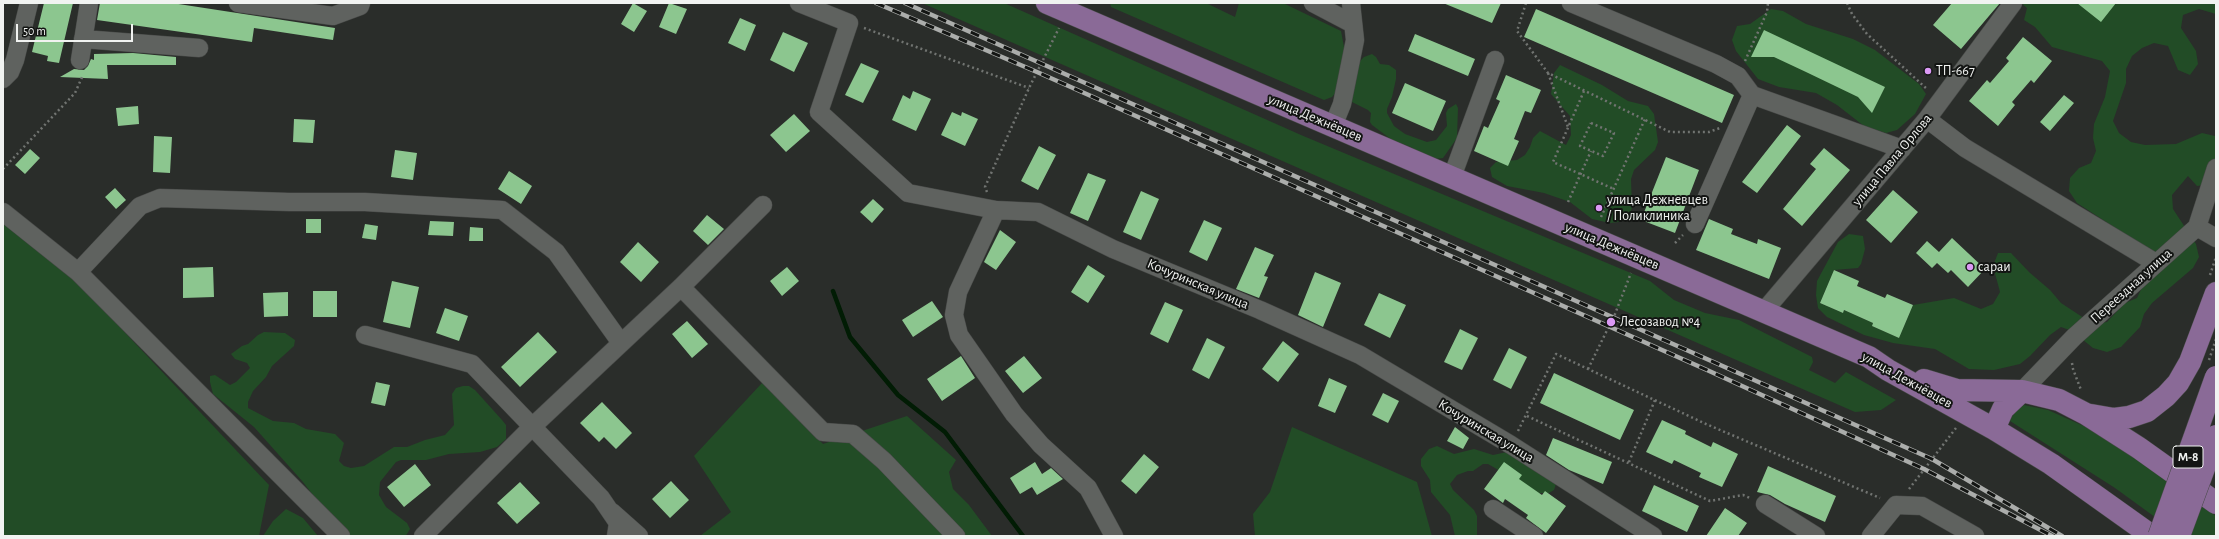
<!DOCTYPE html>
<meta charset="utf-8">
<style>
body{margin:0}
#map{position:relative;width:2219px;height:539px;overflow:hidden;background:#2a2d2a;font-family:"Alegreya Sans",sans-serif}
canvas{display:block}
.frame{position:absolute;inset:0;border:4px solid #f1f3f1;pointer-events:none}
.scale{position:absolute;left:16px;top:24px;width:117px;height:18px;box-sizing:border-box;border:2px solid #f1f3f1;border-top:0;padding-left:5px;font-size:12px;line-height:14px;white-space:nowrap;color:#f1f3f1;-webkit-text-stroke:3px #131513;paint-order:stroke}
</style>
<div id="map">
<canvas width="2219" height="539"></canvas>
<div class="frame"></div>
<div class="scale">50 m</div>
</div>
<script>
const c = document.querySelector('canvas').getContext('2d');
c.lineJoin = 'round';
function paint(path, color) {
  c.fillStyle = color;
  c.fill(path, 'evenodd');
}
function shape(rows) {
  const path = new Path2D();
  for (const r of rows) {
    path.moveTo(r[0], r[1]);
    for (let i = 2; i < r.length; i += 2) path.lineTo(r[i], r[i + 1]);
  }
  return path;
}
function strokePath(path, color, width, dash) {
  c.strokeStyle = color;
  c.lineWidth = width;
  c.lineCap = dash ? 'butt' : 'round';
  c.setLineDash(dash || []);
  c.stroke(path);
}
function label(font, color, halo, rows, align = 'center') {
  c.font = font + ' "Alegreya Sans",sans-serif';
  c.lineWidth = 4;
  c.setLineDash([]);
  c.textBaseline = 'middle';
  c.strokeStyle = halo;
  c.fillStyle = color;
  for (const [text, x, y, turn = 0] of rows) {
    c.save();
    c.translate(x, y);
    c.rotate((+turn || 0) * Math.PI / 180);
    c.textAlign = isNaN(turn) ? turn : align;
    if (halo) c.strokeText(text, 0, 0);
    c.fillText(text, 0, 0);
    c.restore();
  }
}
paint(shape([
 [922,3,1004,3,1301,135,1650,281,1674,300,1705,313,1739,320,1812,357,1813,362,1809,370,1835,383,1846,372,1896,400,1881,410,1855,412],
 [1110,3,1206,3,1235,17,1239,3,1283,3,1341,31,1347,63,1338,90,1332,97,1324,100,1111,7],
 [2021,3,2216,3,2216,14,2199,9,2183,15,2181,28,2196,51,2198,64,2190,75,2178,70,2168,46,2154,43,2142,48,2132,56,2126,69,2126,83,2113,121,2119,133,2131,142,2145,145,2176,144,2202,133,2215,136,2216,183,2197,186,2188,176,2172,195,2173,209,2196,244,2199,257,2193,268,2152,303,2144,314,2140,327,2121,347,2107,352,2093,348,2072,331,2061,327,2050,335,2030,356,2020,364,1994,370,1969,369,1935,349,1893,343,1864,335,1827,317,1818,308,1816,295,1817,281,1838,242,1849,234,1863,236,1865,249,1861,264,1858,268,1834,270,1820,303,1843,313,1844,310,1873,323,1872,326,1899,338,1913,305,1954,298,1981,309,1993,304,2000,292,1993,266,1998,253,2011,253,2029,272,2050,290,2061,303,2093,324,2107,322,2125,303,2137,298,2158,253,2148,249,2077,203,2069,191,2070,178,2079,168,2091,163,2096,151,2093,138,2094,124,2105,97,2110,71,2102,61,2052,47,2035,27,2024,20,2027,8],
 [1771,9,1783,11,1806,24,1853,39,1875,50,1919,84,1926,94,1915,114,1897,130,1886,133,1864,126,1837,105,1816,93,1779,87,1758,79,1736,51,1732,40,1737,26,1750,24],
 [1372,54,1376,57,1380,64,1389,65,1396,70,1396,79,1392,97,1387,109,1387,113,1394,126,1405,134,1427,142,1436,140,1447,126,1446,113,1448,109,1456,104,1458,108,1457,138,1443,158,1435,159,1420,155,1411,147,1392,140,1372,125,1370,122,1371,113,1368,110,1352,102,1350,98,1355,66,1364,57],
 [1560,65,1602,85,1628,101,1648,106,1654,114,1658,142,1655,150,1634,170,1631,179,1632,208,1628,217,1619,222,1610,223,1592,219,1570,202,1544,193,1507,186,1492,177,1490,168,1496,162,1517,160,1525,155,1530,147,1533,138,1540,131,1566,145,1571,135,1570,116,1551,94,1554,73],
 [3,219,64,268,269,485,259,536,3,536],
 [264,332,285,333,295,340,294,346,272,366,266,377,253,391,248,402,248,408,273,421,294,423,306,429,335,434,344,443,339,461,344,466,351,468,364,466,394,447,407,447,425,440,445,435,454,425,452,394,456,388,463,386,469,386,475,390,502,420,506,425,506,439,497,447,480,452,449,454,426,460,401,460,396,462,380,482,379,495,386,507,407,523,410,529,407,534,405,536,344,536,303,482,254,427,213,394,210,382,210,376,215,375,230,385,236,382,250,368,247,363,235,359,231,354,242,346,248,344,258,335],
 [762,383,823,444,907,416,956,460,949,472,953,489,969,505,992,536,700,536,731,512,694,456],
 [2024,405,2048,410,2108,437,2216,516,2216,536,2181,536,2115,488,2010,421,2015,411],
 [1292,427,1417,482,1432,536,1255,536,1253,514,1270,492],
 [1437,446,1454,454,1474,449,1493,455,1507,452,1556,484,1554,490,1549,493,1538,493,1488,464,1483,464,1473,471,1468,471,1457,475,1450,484,1453,490,1474,510,1477,516,1477,536,1455,536,1450,515,1431,492,1430,480,1421,466,1421,459,1429,449],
 [286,509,303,518,318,536,263,536,273,521]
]), '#224c26');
strokePath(shape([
 [833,291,850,337,898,395,945,432,1023,536]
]), '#011c04', 4.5);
paint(shape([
 [44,3,73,3,59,63,47,61,48,56,32,52],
 [100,3,172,3,335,28,333,40,254,28,252,42,97,20],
 [633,3,647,11,634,32,621,24],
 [669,3,687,9,676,34,659,27],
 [1443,3,1501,3,1492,23],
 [1952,3,2000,3,1961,49,1933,25],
 [2077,3,2116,3,2101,22],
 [1536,9,1734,95,1722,123,1524,37],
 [740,18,756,25,745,51,728,43],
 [1764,30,1885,87,1872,113,1858,97,1806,72,1774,57,1751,57],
 [783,32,808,43,794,72,770,60],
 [1415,34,1475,59,1468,76,1408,51],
 [2023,37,2052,61,2034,83,2031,80,2012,102,2015,105,1998,126,1969,101,1987,80,1990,83,2009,61,2006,58],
 [133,53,176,57,176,65,107,65,108,79,60,77,74,69,84,70,88,66,91,59,94,60,94,54],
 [861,63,879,71,863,103,845,95],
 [1506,75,1541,90,1531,113,1525,111,1514,139,1519,141,1508,166,1474,151,1484,126,1488,128,1500,101,1496,99],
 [1405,83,1446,101,1433,131,1392,113],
 [913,91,931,99,916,131,892,120,903,95,910,99],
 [2064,95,2074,103,2050,131,2040,122],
 [138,106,139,124,118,126,116,108],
 [952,112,961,116,962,112,978,119,965,146,941,135],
 [794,114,810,131,786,152,770,135],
 [294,119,315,120,313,143,293,142],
 [1787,125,1801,136,1757,193,1742,182],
 [154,136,172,137,170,173,153,172],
 [1039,146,1056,155,1038,190,1021,181],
 [1824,148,1850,170,1802,226,1783,209,1816,169,1810,164],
 [30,149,40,158,25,174,15,165],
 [395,150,417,153,413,180,391,177],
 [1666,157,1699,170,1675,233,1641,220],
 [509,171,532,186,521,204,498,189],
 [1088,173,1106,180,1088,221,1070,213],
 [115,188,126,200,116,209,105,197],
 [1893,190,1918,212,1891,243,1866,220],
 [1141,191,1159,199,1141,240,1123,232],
 [873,199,884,209,872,223,860,212],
 [707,215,724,229,708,245,693,231],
 [306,219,321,219,321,233,306,233],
 [1709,219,1733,229,1731,234,1757,244,1758,239,1781,248,1769,279,1696,250],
 [1204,220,1222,228,1207,261,1189,252],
 [430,221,454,222,453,236,428,235],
 [365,224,378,226,376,240,362,238],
 [470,227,483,228,483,241,469,241],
 [1000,230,1016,242,996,270,984,262],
 [1952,238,1985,269,1968,287,1951,270,1948,273,1937,263,1932,268,1916,253,1927,241,1939,252],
 [638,242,659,262,641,282,620,262],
 [1255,247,1274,255,1264,276,1268,277,1259,298,1236,289],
 [1088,265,1105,276,1088,303,1071,292],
 [213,267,214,297,183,298,183,268],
 [787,267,799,281,782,296,770,281],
 [1834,270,1859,281,1857,286,1885,298,1887,294,1913,305,1899,338,1872,326,1873,323,1844,310,1843,313,1820,303],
 [1315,272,1341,283,1323,327,1298,315],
 [392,281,419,287,410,328,383,322],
 [313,291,337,291,337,317,313,317],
 [288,292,288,316,264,317,263,293],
 [1379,293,1406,305,1390,338,1364,325],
 [932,301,943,317,913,337,902,320],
 [1165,302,1183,310,1168,343,1150,334],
 [445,308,468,316,459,341,436,333],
 [687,321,708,344,692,358,672,334],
 [1460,329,1478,338,1462,370,1444,362],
 [538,332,557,352,520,387,501,367],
 [1207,338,1225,347,1209,379,1192,370],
 [1283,341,1299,354,1278,382,1262,369],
 [1509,348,1527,357,1511,389,1493,380],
 [961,356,975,378,942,401,927,379],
 [1024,356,1042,378,1023,393,1005,371],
 [1554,373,1634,410,1620,440,1540,403],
 [1329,378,1347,386,1335,413,1318,406],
 [376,382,390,385,385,406,371,403],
 [1383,393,1399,401,1388,423,1372,415],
 [602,402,632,433,616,449,604,437,599,442,580,423],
 [1662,420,1686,431,1685,434,1711,447,1713,442,1738,454,1722,487,1699,477,1701,473,1674,460,1672,464,1646,452],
 [1455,427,1469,438,1463,449,1447,441],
 [1553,438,1612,462,1603,484,1569,470,1546,455],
 [1144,454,1159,467,1136,494,1121,481],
 [1035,462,1042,474,1051,468,1063,479,1037,495,1032,487,1020,494,1010,478],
 [1504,462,1522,475,1519,479,1542,495,1545,491,1566,506,1546,533,1526,518,1528,515,1505,499,1503,503,1484,489],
 [415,464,431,485,404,507,387,487],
 [1768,466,1836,496,1825,522,1785,504,1770,495,1757,492],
 [671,481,689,500,670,518,652,499],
 [520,482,540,503,517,524,497,503],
 [1654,485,1699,506,1687,532,1642,511],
 [1725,508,1747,523,1738,536,1706,536]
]), '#8cc68f');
const minor = shape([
 [238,3,333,16,360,6,361,3],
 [799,3,849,23,819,112,908,193,996,210,1038,212,1113,249,1260,310,1360,355,1511,445,1653,536],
 [1313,3,1353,24],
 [1571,3,1716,64,1738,76,1752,95,1902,149],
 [83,39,199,48],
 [80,60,89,3],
 [3,79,10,72,15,60,29,3],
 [1927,119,1965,148,2156,263],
 [1333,126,1342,104,1355,40,1351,3],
 [1452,177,1495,60],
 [996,210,958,292,954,315,959,335,1014,414,1041,445,1088,488,1114,536],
 [3,212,78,272,341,536],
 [1695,224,1752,95],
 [2197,227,2216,238],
 [78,272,140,206,160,198,289,202,365,202,502,210,556,252,621,343],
 [681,287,823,432,853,434,884,461,956,536],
 [1764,311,1927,119,2013,3],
 [365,335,472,364,601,498,618,523,616,536],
 [2022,391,2074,337,2197,227,2216,168],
 [1765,504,1816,536],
 [1493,509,1534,536],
 [612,512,639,536],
 [423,536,533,426,681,287,763,205],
 [1871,536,1896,505,1922,506,1975,536]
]);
const major = shape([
 [1047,3,1869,357,1888,370,1994,429,2051,464,2152,536],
 [1924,380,1957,390,2022,391,2059,400,2086,414,2139,448,2216,503],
 [2091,415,2114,419,2129,417,2147,411,2166,396,2178,383,2190,362,2216,293],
 [1994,429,2003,409,2022,391]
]);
strokePath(minor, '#484a48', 19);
strokePath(major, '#484a48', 23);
strokePath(shape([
 [1526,3,1517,31,1548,73,1670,132,1709,132,1720,128],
 [1847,3,1852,14,1867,34,1928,90],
 [864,28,1029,88],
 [1745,61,1767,12,1768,3],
 [1548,73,1568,127],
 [1584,91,1553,162,1614,189],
 [1591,123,1614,133,1603,156,1580,146,1591,123],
 [3,169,75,93,83,75],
 [987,192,985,187,1029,88,1059,28],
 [1568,202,1591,151],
 [1601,217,1645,119],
 [1675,243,1683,235],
 [2210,275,2216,257],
 [2072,363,2073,369,2081,390],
 [1588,369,1615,314,1631,273],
 [1527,416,1710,501,1743,495,1750,498],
 [1518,431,1556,354,1706,424,1880,498],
 [1629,462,1655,400],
 [1909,489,1956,428]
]), '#717471', 2.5, [2, 3]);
strokePath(minor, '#5f625f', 18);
strokePath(major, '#8a6a97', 22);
const rail = shape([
 [876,3,1037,72,1707,370,1924,469,2052,536],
 [905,3,1932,459,2062,536]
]);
strokePath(rail, '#abadab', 4.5);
strokePath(rail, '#131513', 3, [9]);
const majorBridge = shape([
 [2159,536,2216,377],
 [2179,536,2216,436]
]);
strokePath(majorBridge, '#484a48', 23, []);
strokePath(shape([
 [2209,360,2216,339]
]), '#717471', 2.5, [2, 3]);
strokePath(majorBridge, '#8a6a97', 22);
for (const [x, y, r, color] of [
 [1928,71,4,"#db99f5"],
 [1599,208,4,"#db99f5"],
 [1970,267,4,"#db99f5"],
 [1611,322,5,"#db99f5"]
]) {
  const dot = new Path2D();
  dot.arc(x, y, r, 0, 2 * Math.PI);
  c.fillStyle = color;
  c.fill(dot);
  strokePath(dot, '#131513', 1.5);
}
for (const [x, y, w] of [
 [2188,457,30]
]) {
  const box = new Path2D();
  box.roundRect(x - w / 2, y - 11, w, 22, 3);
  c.fillStyle = '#131513';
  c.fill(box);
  strokePath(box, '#f1f3f1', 1);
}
label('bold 13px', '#f1f3f1', null, [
 ["М-8",2188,457]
]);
label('14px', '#f1f3f1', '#131513', [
 ["ТП-667",1936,71],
 ["улица Дежневцев",1607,200],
 ["/ Поликлиника",1607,216],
 ["сараи",1978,267],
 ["Лесозавод №4",1620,322]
], 'left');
label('14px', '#f1f3f1', '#131513', [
 ["улица Дежнёвцев",1315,118,23],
 ["улица Павла Орлова",1892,160,-50],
 ["улица Дежнёвцев",1612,246,23],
 ["Кочуринская улица",1198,284,23],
 ["Переездная улица",2131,286,-42],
 ["улица Дежнёвцев",1907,380,29],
 ["Кочуринская улица",1486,431,31]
]);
</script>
